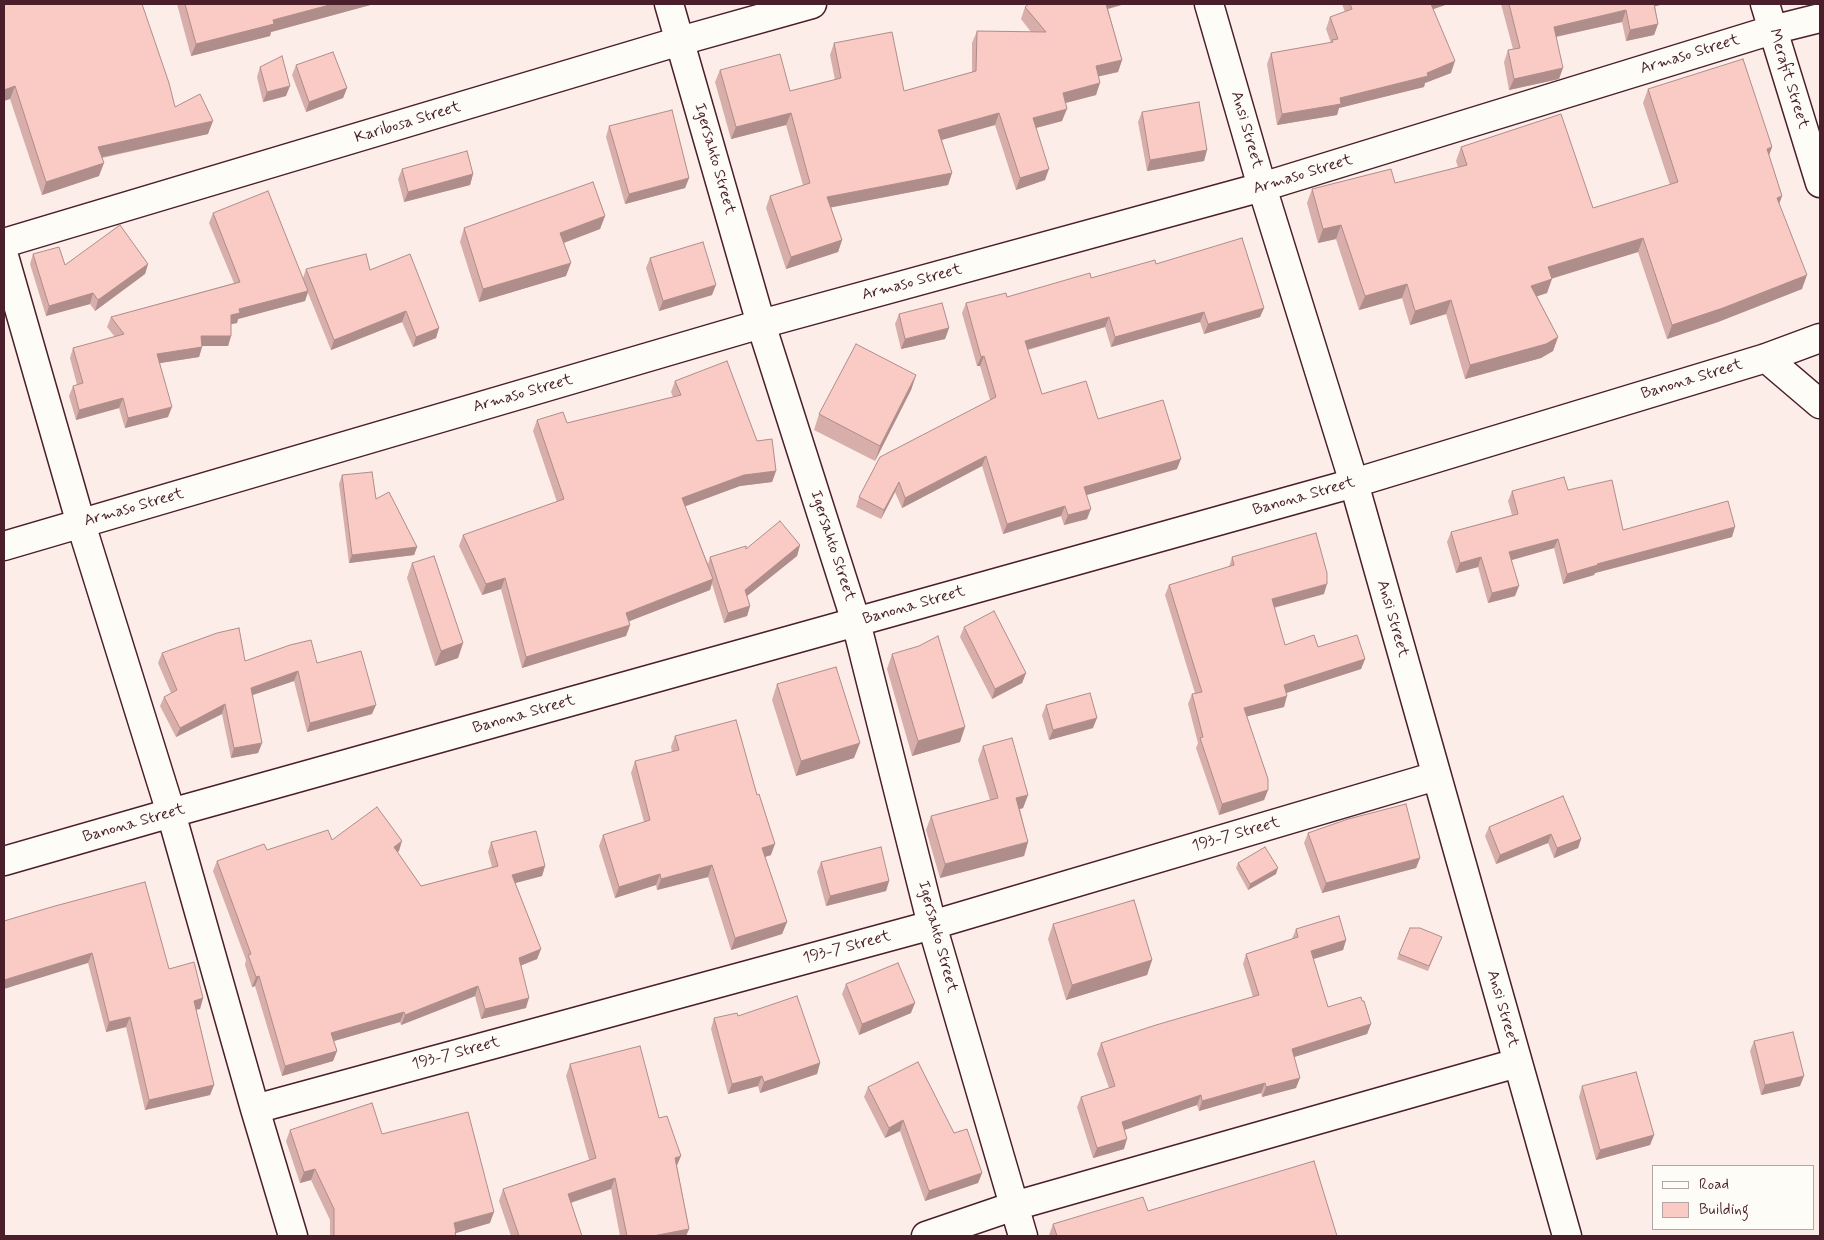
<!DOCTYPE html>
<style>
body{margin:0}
#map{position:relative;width:1824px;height:1240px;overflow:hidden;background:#fcede8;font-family:Mynerve,sans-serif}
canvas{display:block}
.frame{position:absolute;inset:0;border:5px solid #4a1f2b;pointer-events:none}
.legend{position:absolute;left:1652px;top:1165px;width:162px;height:65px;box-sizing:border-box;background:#fdfcf7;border:1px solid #b5a4a5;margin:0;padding:6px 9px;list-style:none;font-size:15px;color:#4a1f2b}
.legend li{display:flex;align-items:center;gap:10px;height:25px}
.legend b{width:25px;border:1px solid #b5a4a5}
</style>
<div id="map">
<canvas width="1824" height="1240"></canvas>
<div class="frame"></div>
<ul class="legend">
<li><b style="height:6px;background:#fdfcf7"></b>Road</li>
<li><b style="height:14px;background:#facac5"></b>Building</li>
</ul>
</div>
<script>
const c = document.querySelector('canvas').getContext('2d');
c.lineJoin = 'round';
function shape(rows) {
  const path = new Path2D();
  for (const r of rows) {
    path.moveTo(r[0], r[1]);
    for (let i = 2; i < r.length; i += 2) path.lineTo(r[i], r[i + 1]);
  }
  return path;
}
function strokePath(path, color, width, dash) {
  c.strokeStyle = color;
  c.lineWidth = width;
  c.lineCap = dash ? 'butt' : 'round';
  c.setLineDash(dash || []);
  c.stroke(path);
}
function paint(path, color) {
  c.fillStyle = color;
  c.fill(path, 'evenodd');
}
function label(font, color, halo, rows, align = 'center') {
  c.font = font + ' Mynerve,sans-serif';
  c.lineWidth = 4;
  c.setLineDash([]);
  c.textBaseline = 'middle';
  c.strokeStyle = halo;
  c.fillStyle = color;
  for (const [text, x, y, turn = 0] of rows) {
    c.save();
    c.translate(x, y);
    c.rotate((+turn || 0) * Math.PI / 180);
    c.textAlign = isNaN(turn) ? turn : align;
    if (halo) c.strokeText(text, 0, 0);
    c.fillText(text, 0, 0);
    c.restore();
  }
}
const minor = shape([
 [669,4,761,324,856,622,932,925,1023,1236],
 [1209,4,1262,187,1354,483,1567,1236],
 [1765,4,1820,183],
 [4,243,680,41,812,4],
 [4,256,81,524,171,813,255,1109,293,1236],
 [1766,358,1820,404],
 [4,546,761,324,1262,187,1772,30,1820,18],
 [4,861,171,813,1354,483,1766,358,1820,338],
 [255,1109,932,925,1436,776],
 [926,1236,1014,1206,1517,1063]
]);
strokePath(minor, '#4a1f2b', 31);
strokePath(minor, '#fdfcf7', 28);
paint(shape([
 [4,4,175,107,208,134,102,158,99,176,42,195,10,99],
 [177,4,374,4,271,32,270,36,191,56],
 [1342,4,1448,4,1433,9,1451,73,1425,83,1424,87,1339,108,1337,115,1277,125,1267,64,1271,53,1331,43,1326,29,1330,17,1345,12],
 [1501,4,1664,4,1655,6,1658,24,1654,35,1626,41,1622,22,1556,37,1559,79,1509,90,1504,62,1508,50,1513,49],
 [1025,7,1108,9,1122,60,1118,72,1099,76,1096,95,1065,103,1062,121,1036,128,1045,180,1016,190,995,125,942,140,952,173,948,185,831,207,842,240,838,252,786,269,766,208,770,196,803,185,786,125,731,139,715,82,720,70,790,91,835,80,830,55,834,43,904,91,972,72,972,43,977,31,1031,32,1021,19],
 [296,65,347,88,343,98,306,112,292,75],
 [260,67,286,96,263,102,257,77],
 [1648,89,1772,147,1769,155,1782,196,1779,203,1802,289,1718,322,1667,339,1638,252,1551,279,1547,293,1537,296,1558,337,1553,351,1541,358,1465,379,1446,314,1410,325,1402,298,1359,310,1336,239,1318,243,1307,203,1312,189,1395,183,1458,167,1456,161,1461,147,1593,208,1670,185,1643,103],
 [1142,112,1207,150,1204,161,1147,171,1138,122],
 [609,126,689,178,685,188,625,204,606,137],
 [402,169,473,174,470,185,404,202,398,179],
 [213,213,303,278,306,269,370,270,439,328,436,338,413,347,402,322,331,350,308,293,305,301,238,319,237,323,231,324,231,336,228,346,202,346,202,347,199,357,160,363,168,417,125,428,119,408,76,420,69,396,73,386,77,385,70,358,73,348,115,337,107,327,111,317,234,283,209,223],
 [605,216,600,229,564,243,566,276,479,302,460,242,464,228],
 [33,254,65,265,148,264,145,274,95,311,90,304,46,316,30,264],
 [650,258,712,295,659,311,646,268],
 [1156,264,1264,308,1260,317,1204,334,1200,322,1111,347,1105,327,1028,350,1042,394,1098,419,1177,469,1086,495,1087,519,1064,525,1061,516,1003,534,982,466,902,508,895,492,881,519,856,507,859,497,990,400,980,366,977,366,962,313,966,303,1007,297],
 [899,314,949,328,945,339,901,349,895,324],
 [916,375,911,390,875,461,814,430,819,414],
 [675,381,757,441,776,471,772,482,740,486,685,506,708,564,710,557,746,549,800,545,797,556,747,596,750,606,747,616,724,623,712,584,710,590,629,621,630,625,626,636,522,668,501,589,482,595,459,546,463,535,557,502,533,431,537,420,567,423,673,397,671,392],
 [342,475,376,499,417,547,414,555,349,563,339,484],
 [1568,490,1623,530,1732,537,1595,573,1594,575,1563,584,1554,548,1511,560,1515,596,1488,603,1478,567,1456,573,1447,542,1451,532,1512,515,1508,501,1512,491],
 [1232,557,1324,594,1274,608,1285,645,1318,647,1365,659,1361,669,1286,693,1284,707,1247,716,1268,790,1264,800,1219,815,1196,748,1198,743,1188,704,1192,694,1195,693,1165,595,1169,585,1229,567],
 [412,563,463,643,458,658,435,666,407,578],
 [964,627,1026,673,1022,683,992,699,960,637],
 [162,653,245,661,317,663,372,714,307,732,294,681,252,695,262,743,258,753,231,758,222,714,176,737,160,706,164,697,171,693,158,663],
 [892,654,965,727,960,742,912,756,887,669],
 [777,684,854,758,796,776,772,700],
 [1046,705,1093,728,1049,740,1042,715],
 [675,736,771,855,765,857,787,922,782,934,731,950,708,877,657,890,656,885,615,898,599,846,603,835,644,822,631,773,635,761,672,752,671,747],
 [983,746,1028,795,1023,808,1020,809,1028,842,1024,856,940,878,926,830,931,816,990,800,978,760],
 [1563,796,1581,839,1578,848,1554,858,1548,843,1496,864,1485,836,1489,827],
 [1308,833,1420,858,1416,868,1322,893,1304,843],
 [332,840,399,851,397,852,421,886,492,867,488,852,491,842,545,866,542,876,515,883,541,949,537,959,521,965,526,1008,481,1019,475,996,401,1025,400,1022,334,1041,337,1051,333,1061,282,1076,255,986,252,987,245,965,246,960,213,871,217,861,267,850],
 [821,862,889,881,886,891,826,906,817,872],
 [1238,863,1276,874,1248,890,1236,868],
 [4,921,169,969,203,998,200,1009,196,1009,214,1085,210,1095,145,1110,126,1027,106,1032,88,963],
 [1053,924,1152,960,1147,975,1066,1000,1048,939],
 [1296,929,1346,940,1343,950,1313,959,1328,1007,1371,1024,1367,1034,1294,1057,1296,1088,1262,1097,1261,1093,1199,1111,1197,1105,1125,1130,1124,1149,1093,1158,1077,1107,1081,1097,1109,1088,1097,1054,1101,1043,1253,997,1243,964,1246,954,1292,939],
 [1442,937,1428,971,1397,959,1399,954],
 [846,984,911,1013,859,1035,842,994],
 [714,1018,820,1063,817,1074,760,1093,758,1086,728,1094,711,1029],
 [1754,1041,1800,1086,1761,1095,1750,1051],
 [570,1064,659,1118,677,1166,689,1229,686,1236,620,1236,611,1189,571,1203,582,1236,511,1236,499,1201,503,1189,589,1160,566,1076],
 [1582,1086,1654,1135,1650,1145,1596,1160,1579,1097],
 [868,1087,954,1133,982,1173,978,1183,925,1201,900,1131,885,1138,864,1097],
 [290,1130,382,1134,490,1223,456,1233,456,1236,330,1236,330,1220,311,1180,300,1183,286,1141],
 [1148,1211,1337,1236,1049,1236,1049,1235,1053,1224]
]), '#d7aea9');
paint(shape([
 [333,4,374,4,271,32,270,36,191,56,196,44,273,20],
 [1103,4,1125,4,1101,11],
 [1428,4,1448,4,1425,12],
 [1650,4,1664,4,1649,8],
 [1626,10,1622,22,1550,38,1554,27],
 [1658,24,1654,35,1626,41,1630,30],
 [1122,60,1118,72,1092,78,1096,66],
 [1455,61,1451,73,1425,83,1424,87,1339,108,1337,115,1277,125,1282,114,1427,73],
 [1563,68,1559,79,1509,90,1514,79],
 [1100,83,1096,95,1058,105,1063,93],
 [15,86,10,99,4,101,4,90],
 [290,86,286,96,263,102,267,92],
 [347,88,343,98,306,112,309,102],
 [1067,109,1062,121,1028,130,1033,118],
 [791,113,786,125,731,139,736,127],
 [999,113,995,125,934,142,938,130],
 [213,121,208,134,94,159,98,147],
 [1772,147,1767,161,1767,149],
 [1207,150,1204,161,1147,171,1150,160],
 [104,163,99,176,42,195,46,182],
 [1049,169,1045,180,1016,190,1020,178],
 [952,173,948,185,823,209,827,197],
 [473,174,470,185,404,202,408,192],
 [689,178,685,188,625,204,629,194],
 [1782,196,1777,210,1777,198],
 [605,216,600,229,555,246,560,233],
 [1341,225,1336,239,1318,243,1323,229],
 [1643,238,1638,252,1543,281,1548,267],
 [842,240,838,252,786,269,791,257],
 [571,263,566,276,479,302,483,289],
 [148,264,145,274,95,311,98,300],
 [1807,275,1802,289,1718,322,1667,339,1672,325],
 [1552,279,1547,293,1526,300,1531,286],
 [1407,284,1402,298,1359,310,1365,296],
 [716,285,712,295,659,311,663,301],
 [308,291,305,301,238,319,237,323,227,325,231,315,239,309],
 [93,293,90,304,46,316,49,306],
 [1451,300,1446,314,1410,325,1415,311],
 [1264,308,1260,317,1204,334,1208,324],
 [406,311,402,322,331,350,334,340],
 [1204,312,1200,322,1111,347,1115,337],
 [1109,317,1105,327,1022,351,1025,341],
 [439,328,436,338,413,347,416,337],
 [949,328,945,339,901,349,905,339],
 [201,336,231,336,228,346,197,346],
 [1558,337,1553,351,1541,358,1465,379,1470,365],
 [202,347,199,357,154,364,157,354],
 [984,356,980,366,977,366,981,357],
 [916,375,911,390,875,461,880,446],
 [123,398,119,408,76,420,79,410],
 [172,407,168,417,125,428,128,418],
 [986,456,982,466,902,508,905,498],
 [1181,459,1177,469,1080,497,1084,487],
 [776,471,772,482,740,486,678,509,682,498,744,475],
 [899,482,895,492,881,519,884,510],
 [1065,506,1061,516,1003,534,1007,524],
 [1091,509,1087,519,1064,525,1068,515],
 [1735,527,1732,537,1595,573,1594,575,1563,584,1567,574,1597,564],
 [1558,539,1554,548,1505,562,1509,552],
 [800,545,797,556,742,600,745,590],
 [417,547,414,555,349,563,352,555],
 [1481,557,1478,567,1456,573,1460,563],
 [505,578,501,589,482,595,486,584],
 [713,579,710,590,622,624,626,613],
 [1327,584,1324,594,1268,609,1272,599],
 [1519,586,1515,596,1488,603,1492,593],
 [750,606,747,616,724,623,728,613],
 [630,625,626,636,522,668,526,657],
 [463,643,458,658,435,666,441,651],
 [1365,659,1361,669,1280,695,1284,685],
 [298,671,294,681,247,697,251,688],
 [1026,673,1022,683,992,699,995,689],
 [1287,696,1284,707,1241,718,1244,708],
 [225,704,222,714,176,737,180,728],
 [376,705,372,714,307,732,310,723],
 [1097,718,1093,728,1049,740,1053,730],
 [965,727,960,742,912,756,918,741],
 [262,743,258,753,231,758,234,748],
 [860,743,854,758,796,776,801,761],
 [1268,790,1264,800,1219,815,1222,804],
 [1028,795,1023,808,1011,812,1016,798],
 [1551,834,1548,843,1496,864,1500,855],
 [1581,839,1578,848,1554,858,1557,848],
 [402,841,399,851,390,857,394,847],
 [1028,842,1024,856,940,878,945,864],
 [775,844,771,855,758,859,762,848],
 [1420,858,1416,868,1322,893,1326,883],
 [712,865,708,877,657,890,661,879],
 [545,866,542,876,508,885,512,875],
 [1278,868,1276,874,1248,890,1250,884],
 [660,874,656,885,615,898,619,887],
 [889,881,886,891,826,906,830,896],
 [787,922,782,934,731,950,735,938],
 [1346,940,1343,950,1307,961,1311,951],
 [541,949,537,959,515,968,519,958],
 [92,953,88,963,4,989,4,980],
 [1152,960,1147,975,1066,1000,1072,985],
 [259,976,255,986,252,987,256,977],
 [478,986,475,996,401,1025,405,1015],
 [203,998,200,1009,190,1011,194,1001],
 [529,998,526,1008,481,1019,485,1009],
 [915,1003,911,1013,859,1035,862,1024],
 [404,1012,400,1022,327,1043,331,1033],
 [130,1017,126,1027,106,1032,109,1022],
 [1371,1024,1367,1034,1288,1059,1292,1049],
 [337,1051,333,1061,282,1076,285,1066],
 [820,1063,817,1074,760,1093,764,1082],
 [762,1076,758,1086,728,1094,732,1084],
 [1804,1076,1800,1086,1761,1095,1765,1085],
 [1300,1078,1296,1088,1262,1097,1266,1087],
 [1265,1083,1261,1093,1199,1111,1202,1101],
 [214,1085,210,1095,145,1110,149,1100],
 [1201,1095,1197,1105,1118,1132,1122,1122],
 [903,1120,900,1131,885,1138,889,1128],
 [1654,1135,1650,1145,1596,1160,1600,1150],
 [1127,1139,1124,1149,1093,1158,1097,1148],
 [681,1156,676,1168,675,1158],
 [315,1169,311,1180,300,1183,304,1172],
 [982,1173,978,1183,925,1201,929,1191],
 [615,1178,611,1189,563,1205,568,1194],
 [494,1212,490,1223,456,1233,455,1236,454,1223],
 [689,1229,686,1236,653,1236]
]), '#af8d8a');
const building = shape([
 [4,4,142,4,169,83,175,107,200,94,213,121,98,147,104,163,46,182,15,86,4,90,4,4],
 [185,4,333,4,273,20,274,24,196,44,185,4],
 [1029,4,1106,4,1122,60,1096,66,1100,83,1063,93,1067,109,1033,118,1049,169,1020,178,999,113,938,130,952,173,827,197,842,240,791,257,770,196,810,183,791,113,736,127,720,70,780,54,790,91,841,78,834,43,892,32,904,91,976,71,977,31,1046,32,1025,7,1029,4],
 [1350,4,1431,4,1455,61,1427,73,1428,76,1340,98,1341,104,1282,114,1271,53,1333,42,1332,40,1338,39,1330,17,1352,9,1350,4],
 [1509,4,1654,4,1658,24,1630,30,1626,10,1554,27,1563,68,1514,79,1508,50,1520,48,1509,4],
 [333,52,347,88,309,102,296,65,333,52],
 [282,56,290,86,267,92,260,67,282,56],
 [1743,59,1772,147,1767,149,1782,196,1777,198,1807,275,1723,308,1672,325,1643,238,1548,267,1552,279,1531,286,1558,337,1546,344,1470,365,1451,300,1415,311,1407,284,1365,296,1341,225,1323,229,1312,189,1391,169,1395,183,1467,165,1461,147,1561,114,1593,208,1678,182,1648,89,1743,59],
 [1199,102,1207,150,1150,160,1142,112,1199,102],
 [672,110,689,178,629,194,609,126,672,110],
 [467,151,473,174,408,192,402,169,467,151],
 [593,182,605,216,560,233,571,263,483,289,464,228,593,182],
 [268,191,308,291,239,309,240,313,231,315,231,336,201,336,202,347,157,354,172,407,128,418,123,398,79,410,73,386,83,383,73,348,124,334,111,317,240,282,213,213,268,191],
 [120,225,148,264,98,300,93,293,49,306,33,254,59,247,65,265,120,225],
 [1242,238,1264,308,1208,324,1204,312,1115,337,1109,317,1025,341,1042,394,1086,381,1098,419,1163,400,1181,459,1084,487,1091,509,1068,515,1065,506,1007,524,986,456,905,498,899,482,884,510,859,497,880,457,996,397,984,356,981,357,966,303,1006,293,1007,297,1090,273,1091,278,1155,260,1156,264,1242,238],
 [703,242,716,285,663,301,650,258,703,242],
 [366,254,370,270,410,254,439,328,416,337,406,311,334,340,306,269,366,254],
 [942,303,949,328,905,339,899,314,942,303],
 [856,344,916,375,880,446,819,414,856,344],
 [727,361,757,441,772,439,776,471,744,475,682,498,713,579,626,613,630,625,526,657,505,578,486,584,463,535,564,499,537,420,563,412,567,423,681,395,675,381,727,361],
 [372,472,376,499,389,492,417,547,352,555,342,475,372,472],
 [1564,477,1568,490,1612,480,1623,530,1728,501,1735,527,1597,564,1598,565,1567,574,1558,539,1509,552,1519,586,1492,593,1481,557,1460,563,1451,532,1518,514,1512,491,1564,477],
 [780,521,800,545,745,590,750,606,728,613,710,557,746,546,746,549,780,521],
 [1316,533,1327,573,1327,584,1272,599,1285,645,1314,635,1318,647,1357,635,1365,659,1284,685,1287,696,1244,708,1268,779,1268,790,1222,804,1200,738,1203,737,1192,694,1202,692,1169,585,1234,565,1232,557,1316,533],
 [434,556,463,643,441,651,412,563,434,556],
 [994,611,1026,673,995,689,964,627,994,611],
 [239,628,245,661,290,645,311,640,317,663,361,651,376,705,310,723,298,671,251,688,262,743,234,748,225,704,180,728,164,697,177,690,162,653,217,633,239,628],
 [938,636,965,727,918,741,892,654,919,646,938,636],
 [836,667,860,743,801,761,777,684,836,667],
 [1090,693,1097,718,1053,730,1046,705,1090,693],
 [736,720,757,795,759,794,775,844,762,848,787,922,735,938,712,865,661,879,660,874,619,887,603,835,650,820,635,761,679,750,675,736,736,720],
 [1012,738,1028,795,1016,798,1028,842,945,864,931,816,998,798,983,746,1012,738],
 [1563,796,1581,839,1557,848,1551,834,1500,855,1489,827,1563,796],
 [1406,804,1420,858,1326,883,1308,833,1348,819,1406,804],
 [377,807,402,841,394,847,421,886,498,866,491,842,536,831,545,866,512,875,541,949,519,958,529,998,485,1009,478,986,405,1015,404,1012,331,1033,337,1051,285,1066,259,976,256,977,248,955,251,954,217,861,264,844,267,850,328,830,332,840,377,807],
 [881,847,889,881,830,896,821,862,881,847],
 [1265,847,1278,868,1250,884,1238,863,1265,847],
 [145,882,169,969,194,962,203,998,194,1001,214,1085,149,1100,130,1017,109,1022,92,953,4,980,4,921,55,906,145,882],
 [1134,900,1152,960,1072,985,1053,924,1134,900],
 [1339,916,1346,940,1311,951,1328,1007,1361,997,1362,1001,1364,1001,1371,1024,1292,1049,1300,1078,1266,1087,1265,1083,1202,1101,1201,1095,1122,1122,1127,1139,1097,1148,1081,1097,1115,1086,1101,1043,1156,1025,1259,995,1246,954,1298,937,1296,929,1339,916],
 [1410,928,1420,928,1442,937,1429,966,1399,954,1410,928],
 [898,963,915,1003,862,1024,846,984,898,963],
 [797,996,820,1063,764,1082,762,1076,732,1084,714,1018,737,1013,738,1016,797,996],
 [1793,1032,1804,1076,1765,1085,1754,1041,1793,1032],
 [640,1046,659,1118,667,1116,681,1156,675,1158,689,1229,653,1236,627,1236,615,1178,568,1194,582,1236,519,1236,503,1189,596,1158,570,1064,640,1046],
 [918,1062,954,1133,967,1129,982,1173,929,1191,903,1120,889,1128,868,1087,918,1062],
 [1636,1072,1654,1135,1600,1150,1582,1086,1636,1072],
 [372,1103,382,1134,468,1112,494,1212,454,1223,456,1232,455,1232,456,1236,334,1236,334,1209,315,1169,304,1172,290,1130,372,1103],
 [1314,1161,1337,1236,1057,1236,1053,1224,1143,1197,1148,1211,1314,1161]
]);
paint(building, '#facac5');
strokePath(building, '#af8d8a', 1);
label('16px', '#4a1f2b', '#fdfcf7', [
 ["Armaso Street",1690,55,-17],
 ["Merafit Street",1788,79,73],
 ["Karibosa Street",408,123,-17],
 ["Ansi Street",1246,130,74],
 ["Igersahto Street",714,159,74],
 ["Armaso Street",1303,175,-17],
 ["Armaso Street",912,283,-15],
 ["Banona Street",1692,380,-17],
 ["Armaso Street",523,394,-16],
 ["Banona Street",1304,497,-16],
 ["Armaso Street",134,508,-16],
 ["Igersahto Street",832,546,72],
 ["Banona Street",914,606,-16],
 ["Ansi Street",1392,619,74],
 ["Banona Street",524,715,-16],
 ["Banona Street",134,824,-16],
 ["193-7 Street",1236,835,-16],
 ["Igersahto Street",937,937,75],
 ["193-7 Street",847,948,-15],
 ["Ansi Street",1502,1009,74],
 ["193-7 Street",456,1054,-15]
]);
</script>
